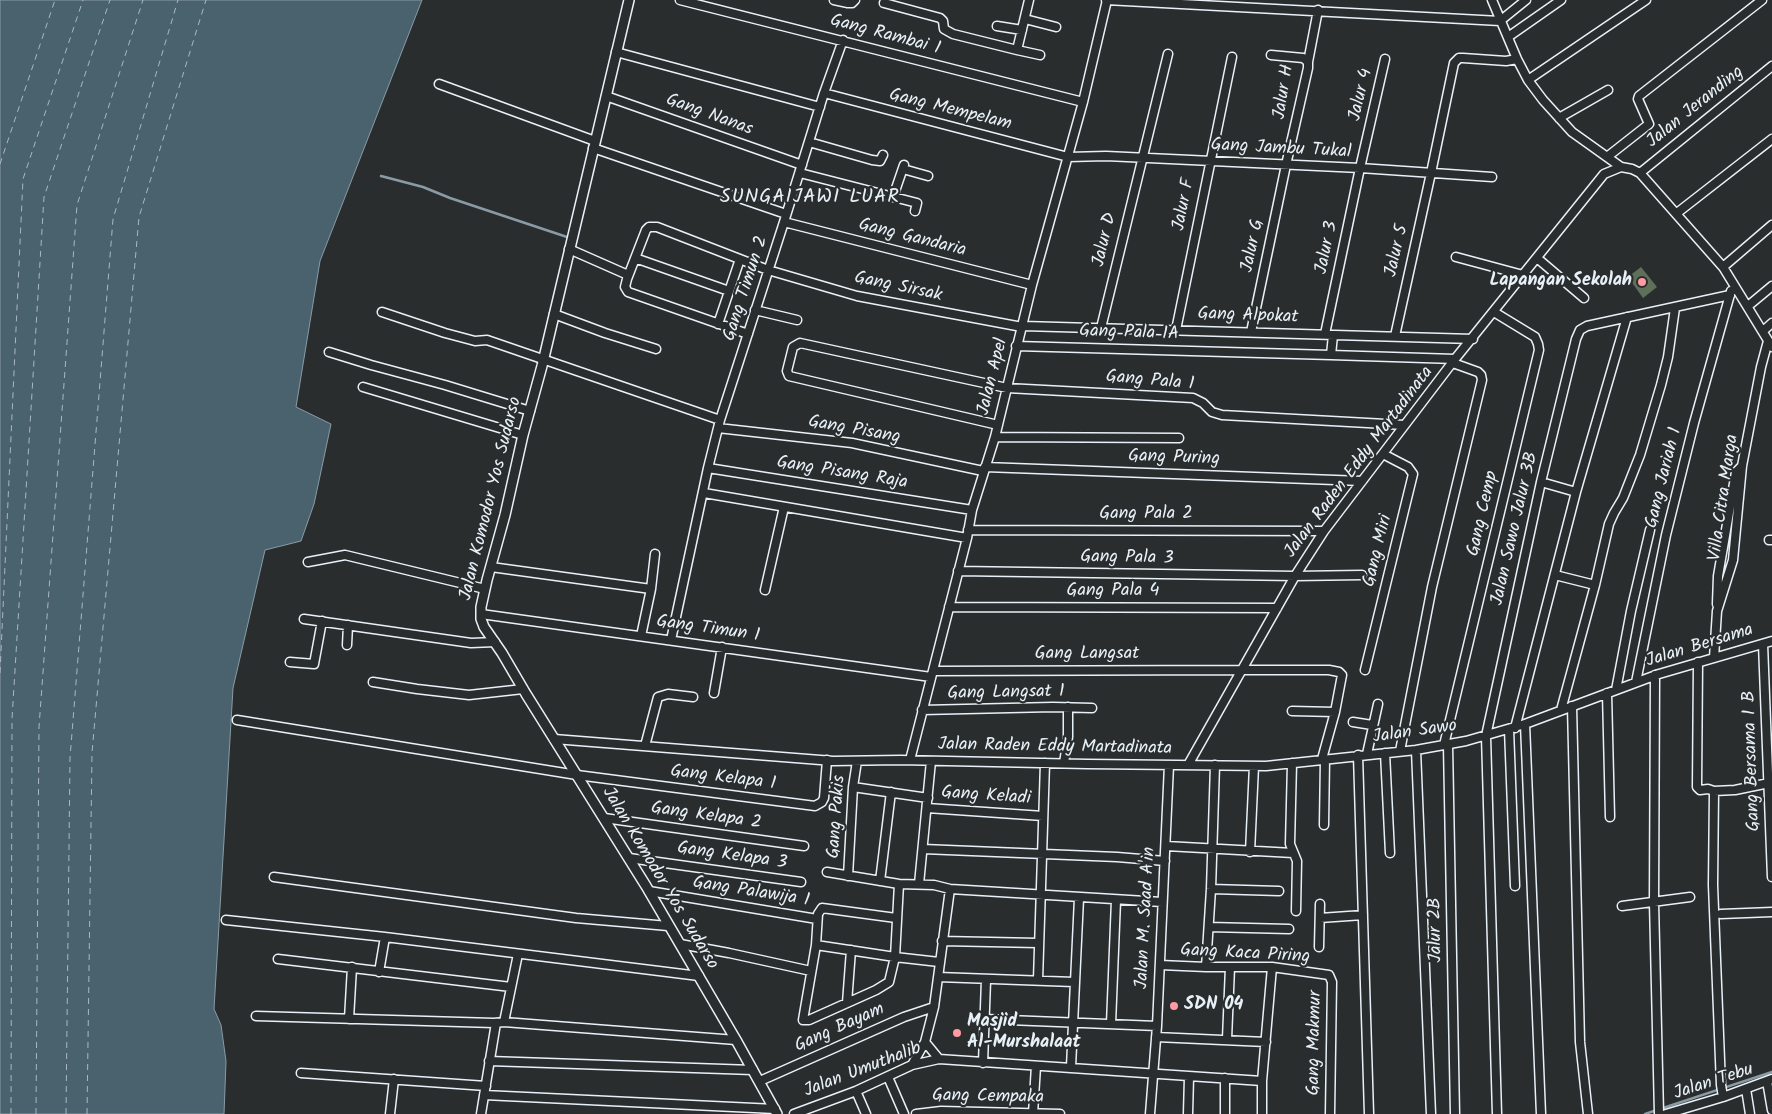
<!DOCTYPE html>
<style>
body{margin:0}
canvas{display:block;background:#2a2d2e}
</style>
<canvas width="1772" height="1114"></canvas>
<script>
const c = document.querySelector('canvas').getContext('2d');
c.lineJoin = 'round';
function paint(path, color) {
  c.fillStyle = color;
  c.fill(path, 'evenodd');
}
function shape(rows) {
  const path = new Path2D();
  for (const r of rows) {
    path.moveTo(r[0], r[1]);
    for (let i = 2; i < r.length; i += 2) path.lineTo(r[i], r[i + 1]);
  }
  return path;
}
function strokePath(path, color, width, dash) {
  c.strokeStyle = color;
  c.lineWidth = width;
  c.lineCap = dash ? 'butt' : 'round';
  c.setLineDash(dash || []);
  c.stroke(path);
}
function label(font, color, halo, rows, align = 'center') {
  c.font = font + ' Kalam,sans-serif';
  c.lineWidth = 4.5;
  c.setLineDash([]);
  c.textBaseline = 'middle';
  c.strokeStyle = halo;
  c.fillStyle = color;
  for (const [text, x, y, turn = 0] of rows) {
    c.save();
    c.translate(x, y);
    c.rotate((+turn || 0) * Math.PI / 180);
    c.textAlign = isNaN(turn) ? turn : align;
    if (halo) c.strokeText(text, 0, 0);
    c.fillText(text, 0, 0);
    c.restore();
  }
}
paint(shape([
 [1641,267,1657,287,1643,298,1628,277]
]), '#5e7059');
const water = shape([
 [0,0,422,0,320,261,296,407,331,424,323,462,314,504,301,541,265,550,233,688,214,1009,221,1025,226,1061,224,1114,0,1114,0,0]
]);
paint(water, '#4a626e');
strokePath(water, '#899ba5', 1);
strokePath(shape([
 [381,176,423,187,450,198,567,237],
 [1645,1114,1772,1072]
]), '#899ba5', 2.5);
strokePath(shape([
 [0,164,55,0],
 [0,673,23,179,83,0],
 [11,1114,12,719,44,197,110,0],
 [36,1114,39,727,77,205,143,0],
 [66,1114,70,758,113,219,178,0],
 [87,1114,92,753,139,217,206,0]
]), '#a9b8c1', 1, [6, 5]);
const minor = shape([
 [680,0,1083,102],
 [834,0,848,3,852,3,855,0],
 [1106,0,1500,21,1526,0],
 [1492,0,1517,59,1528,80,1543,100,1572,132,1621,167],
 [884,3,940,18,943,21,944,29,953,34,1017,50,1029,0],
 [1025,19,1056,27],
 [997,26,1022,30],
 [1508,37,1561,0],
 [1017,50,1040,55],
 [616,52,820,107],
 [1308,62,1318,10],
 [1528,80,1646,0],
 [439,84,595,141],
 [824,93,1068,157,1106,156,1360,168,1492,177],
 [606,96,802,165],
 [1559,118,1608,90],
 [809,142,872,160,880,161,883,155],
 [593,148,786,214],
 [1607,157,1649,124,1638,99,1639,96,1762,0],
 [903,169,928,176],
 [800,173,917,203,915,211],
 [1640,173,1772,66],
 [893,197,904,165],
 [1677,213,1772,139],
 [784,222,1032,285],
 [569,249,628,275],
 [1456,257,1523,275],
 [635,258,729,291],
 [1537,258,1584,298],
 [1723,267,1772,225],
 [1748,306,1772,286],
 [755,310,797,320],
 [382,312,445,333,475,341,487,340,720,420],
 [554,314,605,333,656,349],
 [718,324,740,259],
 [1023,326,1473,339],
 [1101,328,1168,54],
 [1176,330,1232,57],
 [1763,331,1772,323],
 [1251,332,1286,165,1308,68,1308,62,1303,58,1271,55],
 [748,334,628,292,625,287,627,279,646,230,649,227,657,227,768,270,857,296,1022,327],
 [1325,334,1360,168,1385,59],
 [1333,335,1331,355,1455,359],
 [1395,336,1431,173,1454,63,1459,58,1463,58,1506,61,1517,59],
 [1016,346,1331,355],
 [329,352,371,365,445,385,530,411],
 [363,387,523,435],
 [998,425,789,376,787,371,793,347,800,343,1007,388,1193,398,1203,403,1212,412,1222,415,1404,425],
 [718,428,852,443,983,471],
 [995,437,1179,438],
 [985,467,1362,481],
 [708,468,972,510],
 [1541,482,1576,492],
 [704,493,967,538],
 [968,530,1324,531],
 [1769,540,1772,540],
 [308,562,345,555,485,589],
 [491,567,651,589],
 [958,571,1295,576,1362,575],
 [1555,575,1595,585],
 [765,590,784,507],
 [1717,604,1718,576,1736,472,1742,466],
 [949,607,1277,608],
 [481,614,931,677],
 [304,619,471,643,495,642],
 [641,636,651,589,655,554],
 [671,640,708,468,720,420,784,222,824,93,843,40],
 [1763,644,1772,877],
 [347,645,348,625],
 [1714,658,1717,611,1733,560,1742,466,1761,367,1768,341],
 [290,662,314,664,322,621],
 [1698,662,1697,787,1700,790,1708,789,1714,791,1713,885,1721,1085,1723,1097],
 [1365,670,1413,474,1408,467,1383,454],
 [933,671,1242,670,1329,670,1339,672,1342,675,1335,712,1322,759],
 [1655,675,1654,902,1659,1114],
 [373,682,417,689,469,695,523,689],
 [1636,682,1666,535,1694,423,1731,291],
 [1616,690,1631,611,1650,530],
 [714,693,722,647],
 [1607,693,1610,817],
 [1572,706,1580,1042,1588,1114],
 [922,710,1053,707,1092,708],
 [1561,710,1595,585,1609,524,1614,513,1623,498,1640,455,1661,385,1668,357,1675,308],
 [1292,711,1335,712],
 [237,720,577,775,815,806,822,802,824,798,827,760],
 [1353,722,1372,725],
 [1525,724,1541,1114],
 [1515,728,1576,492,1627,317],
 [1509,729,1515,886],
 [554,739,833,761,900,760,1087,764,1266,766,1416,750,1466,741,1525,724,1659,674,1772,641],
 [1444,745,1539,350,1538,344,1535,337,1494,312],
 [1448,745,1455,1114],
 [645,746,658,697,668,694,693,697],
 [1416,750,1431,1114],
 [1400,751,1432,587,1482,380,1481,375,1478,372,1453,363],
 [1385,753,1390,853],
 [1367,754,1378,704],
 [1358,755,1369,1114],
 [910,760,967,538,972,510,995,437,1032,285,1083,102,1107,0],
 [1064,763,1068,737,1068,707],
 [1292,763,1290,844,1297,861,1296,911],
 [1188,765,1295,576,1324,531,1455,359,1604,174,1621,167,1632,169,1640,173,1723,267,1772,347],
 [853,787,928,798],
 [1714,791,1735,790,1769,783],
 [927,808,1043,816],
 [604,818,804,846],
 [1324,825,1325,759],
 [1166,846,1293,853],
 [923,849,1117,857,1165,861],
 [1250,852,1254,766],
 [629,858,801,882],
 [827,872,899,884,934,885,950,889,1162,902],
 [848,876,853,787,857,761],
 [274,877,576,918,668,926],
 [880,881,891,792],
 [899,884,895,957,889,982,876,990,809,1020,803,1020,816,945,895,957,939,962],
 [919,884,931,761],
 [1211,889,1279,891],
 [649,891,817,919],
 [1622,906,1690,897],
 [1721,914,1772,912],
 [1320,918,1363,915],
 [226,920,385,937,699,976],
 [1209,927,1289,929],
 [942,941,1038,943],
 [680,944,729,953,811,971],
 [816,945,818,914,822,908,896,918],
 [1319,947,1320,904],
 [278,959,511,987],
 [1160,965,1206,967,1272,967,1329,975,1332,982,1330,1114],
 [1206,967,1211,889,1215,765],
 [379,972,385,937],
 [938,977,1074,982],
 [1038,980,1045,763],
 [847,1003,851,950],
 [256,1016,494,1023,504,1022,736,1040],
 [349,1019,352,967],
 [984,1019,1157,1026],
 [504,1022,518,954],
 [1111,1024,1116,900],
 [1156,1037,1266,1042],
 [1227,1039,1230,967],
 [925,1042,939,1059],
 [489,1061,753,1070],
 [983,1063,986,980],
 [912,1065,925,1042,934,1007,950,889],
 [1071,1067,1079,898],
 [301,1073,486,1086],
 [888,1077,904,1114],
 [760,1081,904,1017,934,1007],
 [1767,1081,1772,1110],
 [1746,1089,1750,1114],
 [856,1091,866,1114],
 [484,1095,775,1109],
 [390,1114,394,1079],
 [481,1114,496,1023],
 [794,1114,856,1091,912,1065,939,1059,1262,1081],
 [916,1114,941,1111,1060,1114],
 [1033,1114,1036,1066],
 [1150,1114,1157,1026,1169,765],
 [1188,1114,1189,1077],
 [1225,1114,1225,1078],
 [1262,1114,1262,1081,1272,967],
 [1497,1114,1486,736,1541,482,1576,339,1580,330,1587,326,1730,295],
 [1666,1114,1723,1097,1772,1079]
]);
const tertiary = shape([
 [629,0,542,366,523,435,505,515,487,580,481,607,481,619,484,627,502,653,526,694,646,886,736,1040,777,1114]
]);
strokePath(minor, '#e8f1f8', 11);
strokePath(tertiary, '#e8f1f8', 12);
strokePath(minor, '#2a2d2e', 8);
strokePath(tertiary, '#2a2d2e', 9);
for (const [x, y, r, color] of [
 [1642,282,5,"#ff9aa2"],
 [1174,1006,5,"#ff9aa2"],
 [957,1033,5,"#ff9aa2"]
]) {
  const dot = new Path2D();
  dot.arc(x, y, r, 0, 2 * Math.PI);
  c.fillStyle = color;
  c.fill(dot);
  strokePath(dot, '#2a2d2e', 2);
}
label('18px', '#e8f1f8', '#2a2d2e', [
 ["Gang Rambai 1",885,36,15],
 ["Jalur H",1285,92,-81],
 ["Jalur 4",1362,95,-77],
 ["Jalan Jeranding",1696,108,-39],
 ["Gang Mempelam",950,111,14],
 ["Gang Nanas",709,116,20],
 ["Gang Jambu Tukal",1281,150,3],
 ["Jalur F",1185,205,-79],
 ["Gang Gandaria",912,239,14],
 ["Jalur D",1106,240,-77],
 ["Jalur G",1254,246,-78],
 ["Jalur 3",1328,248,-78],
 ["Jalur 5",1398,251,-77],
 ["Gang Sirsak",898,288,12],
 ["Gang Timun 2",747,289,-72],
 ["Gang Alpokat",1248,317,2],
 ["Gang Pala 1A",1129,334,2],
 ["Jalan Apel",994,377,-76],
 ["Gang Pala 1",1150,382,5],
 ["Gang Pisang",854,431,10],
 ["Gang Puring",1174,459,2],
 ["Jalan Raden Eddy Martadinata",1360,463,-53],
 ["Gang Pisang Raja",842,474,9],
 ["Gang Jariah 1",1665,478,-76],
 ["Villa Citra Marga",1725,498,-82],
 ["Jalan Komodor Yos Sudarso",492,499,-76],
 ["Gang Cemp",1484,514,-77],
 ["Gang Pala 2",1146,515],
 ["Jalan Sawo Jalur 3B",1516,529,-77],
 ["Gang Miri",1379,551,-76],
 ["Gang Pala 3",1127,559,1],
 ["Gang Pala 4",1113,592],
 ["Gang Timun 1",708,630,8],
 ["Jalan Bersama",1700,647,-17],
 ["Gang Langsat",1087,655],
 ["Gang Langsat 1",1006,694,-1],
 ["Jalan Sawo",1415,733,-8],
 ["Jalan Raden Eddy Martadinata",1055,748,1],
 ["Gang Bersama 1 B",1753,761,-92],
 ["Gang Kelapa 1",723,779,7],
 ["Gang Keladi",986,797,4],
 ["Gang Kelapa 2",706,817,8],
 ["Gang Pakis",838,817,-86],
 ["Gang Kelapa 3",732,857,8],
 ["Jalan Komodor Yos Sudarso",659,879,59],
 ["Gang Palawija 1",751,893,9],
 ["Jalan M. Saad A'in",1147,918,-87],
 ["Jalur 2B",1437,930,-91],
 ["Gang Kaca Piring",1245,955,3],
 ["Gang Bayam",840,1029,-24],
 ["Gang Makmur",1316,1043,-89],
 ["Jalan Umuthalib",863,1071,-21],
 ["Jalan Tebu",1714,1083,-18],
 ["Gang Cempaka",988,1098,1]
]);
label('bold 18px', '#e8f1f8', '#2a2d2e', [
 ["Lapangan Sekolah",1632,282,"right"],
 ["SDN 04",1184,1006],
 ["Masjid",967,1023],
 ["Al-Murshalaat",967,1044]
], 'left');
c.letterSpacing = '1px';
label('20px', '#e8f1f8', '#2a2d2e', [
 ["SUNGAIJAWI LUAR",810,199]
]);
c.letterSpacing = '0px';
</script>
